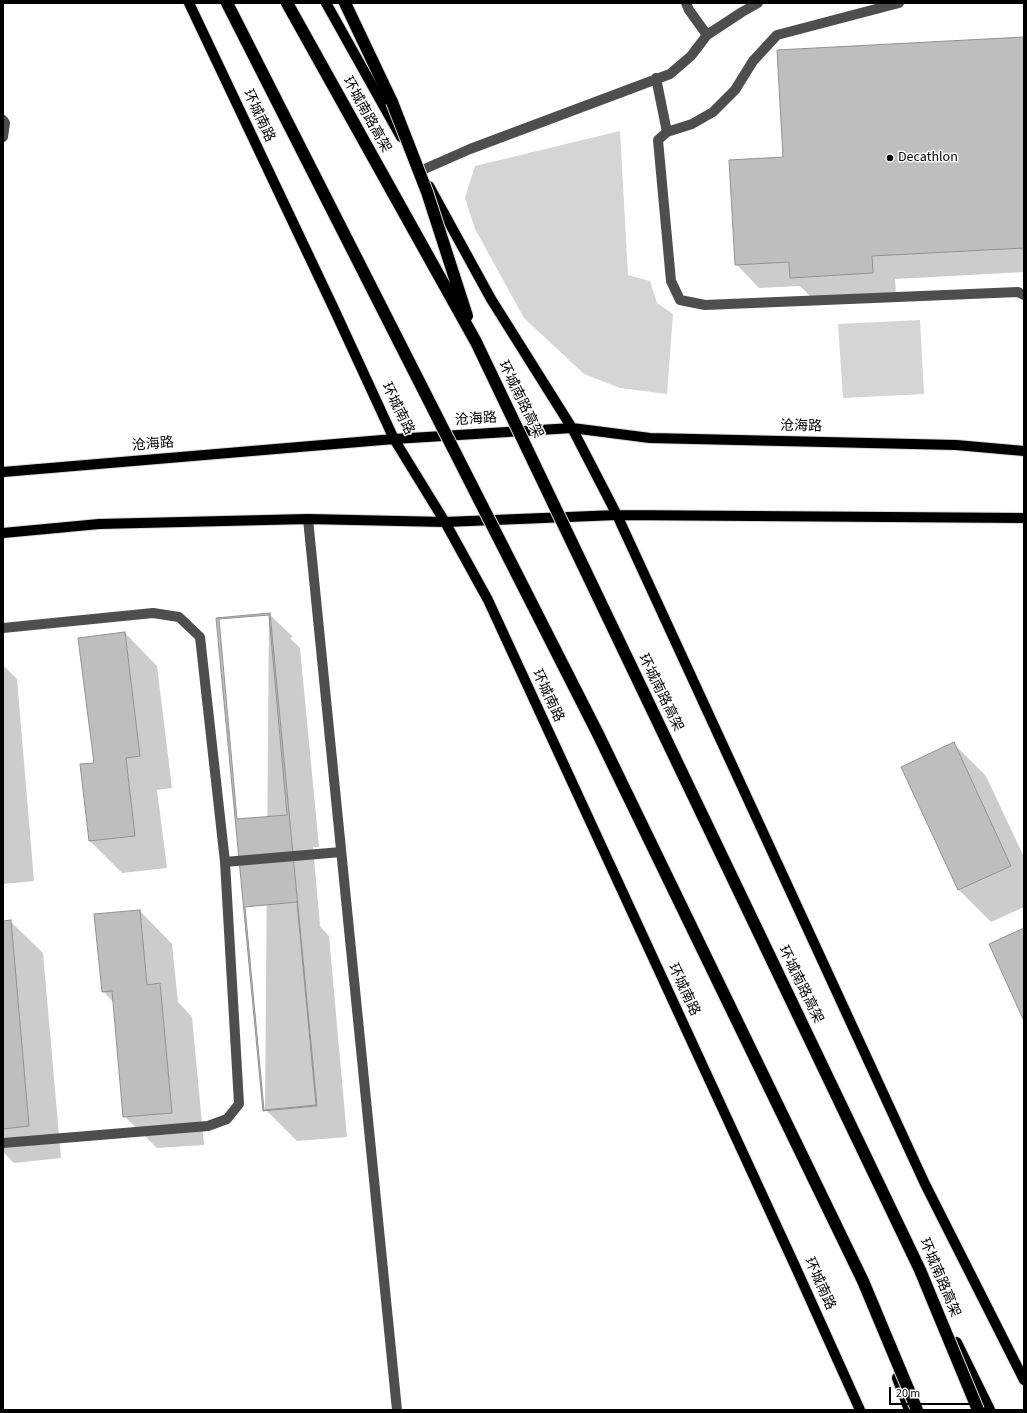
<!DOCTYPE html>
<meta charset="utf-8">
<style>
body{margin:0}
#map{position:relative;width:1027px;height:1413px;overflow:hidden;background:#fff;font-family:"Source Sans 3",sans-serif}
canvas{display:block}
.frame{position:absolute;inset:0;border:4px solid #000;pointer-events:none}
.scale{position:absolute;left:889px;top:1387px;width:84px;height:18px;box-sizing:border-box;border:2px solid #000;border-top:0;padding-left:5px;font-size:12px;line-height:14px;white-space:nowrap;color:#000;-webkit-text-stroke:3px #fff;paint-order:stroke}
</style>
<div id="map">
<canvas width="1027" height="1413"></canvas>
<div class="frame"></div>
<div class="scale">20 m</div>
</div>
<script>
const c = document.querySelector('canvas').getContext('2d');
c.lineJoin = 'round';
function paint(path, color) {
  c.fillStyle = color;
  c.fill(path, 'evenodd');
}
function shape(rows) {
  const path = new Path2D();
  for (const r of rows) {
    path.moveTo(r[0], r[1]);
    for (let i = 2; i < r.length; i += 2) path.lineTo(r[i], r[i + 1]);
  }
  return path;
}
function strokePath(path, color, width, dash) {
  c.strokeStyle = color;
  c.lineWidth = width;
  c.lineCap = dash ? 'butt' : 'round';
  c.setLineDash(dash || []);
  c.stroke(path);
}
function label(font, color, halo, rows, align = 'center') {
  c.font = font + ' "Source Sans 3","Noto Sans SC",sans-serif';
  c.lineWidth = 3;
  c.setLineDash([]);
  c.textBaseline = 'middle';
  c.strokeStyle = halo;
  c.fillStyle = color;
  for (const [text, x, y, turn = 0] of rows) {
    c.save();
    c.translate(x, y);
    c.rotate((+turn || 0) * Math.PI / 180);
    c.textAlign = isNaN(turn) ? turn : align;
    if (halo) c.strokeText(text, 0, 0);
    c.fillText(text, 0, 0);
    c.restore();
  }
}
paint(shape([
 [620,131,628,275,650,281,657,303,673,314,667,394,620,388,584,374,524,318,475,229,465,198,475,166],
 [920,320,924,394,843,398,838,324]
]), '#d5d5d5');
paint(shape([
 [1024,38,1024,272,895,279,896,296,815,301,800,286,759,288,736,264,784,158],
 [269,614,293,637,290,638,300,648,319,847,313,847,320,925,319,925,329,936,347,1137,297,1141,265,1109],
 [125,633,157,666,172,788,157,790,167,868,122,873,90,841,95,764],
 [3,665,17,679,34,881,3,884],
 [954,744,986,776,1024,857,1024,907,991,922,959,890,903,767],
 [140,911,172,944,178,1002,192,1017,204,1145,157,1148,124,1116,114,1003,103,991],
 [10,921,43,953,61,1158,14,1163,3,1152,3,922]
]), '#0003');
const building = shape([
 [1024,37,1024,248,872,256,873,273,790,278,789,262,735,265,729,160,783,157,777,50,1024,37],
 [270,613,317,1106,263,1111,216,618,270,613],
 [269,615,287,815,237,819,219,619,269,615],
 [125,632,140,756,126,758,135,836,89,841,80,764,94,763,78,638,125,632],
 [954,742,1011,866,958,890,901,767,954,742],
 [297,902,316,1105,264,1110,245,907,297,902],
 [140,910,147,985,160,983,172,1113,123,1117,112,991,102,992,94,914,140,910],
 [11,920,29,1126,3,1129,3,921,11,920],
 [1024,928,1024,1021,989,944,1024,928]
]);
paint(building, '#bebebe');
strokePath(building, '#929292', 1);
const major = shape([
 [189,3,334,309,394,439,445,522,488,600,796,1268,860,1410],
 [326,3,401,137],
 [429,186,491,299,572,428,617,515,925,1184,1024,1380],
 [3,472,394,439,572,428,650,438,956,445,1024,451],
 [3,533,99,524,308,519,445,522,617,515,1024,518]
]);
const highway = shape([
 [345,3,392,102],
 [956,1343,989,1410],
 [898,1378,910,1410]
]);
strokePath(major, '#dbdbdb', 12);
strokePath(highway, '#dbdbdb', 14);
strokePath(shape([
 [686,3,689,10,707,35],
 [899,3,777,35,753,61,735,90,713,112,692,124,667,132,658,140,671,281,680,300,705,305,1018,292,1024,295],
 [656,78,667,132],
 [3,120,5,123,3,137],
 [420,171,470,149,670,74,691,56,707,35,742,12,758,3],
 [308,519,397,1410],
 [3,628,153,613,179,617,200,637,225,862,239,1104,227,1119,208,1126,3,1143],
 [225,862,341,852]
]), '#4e4e4e', 10);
strokePath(major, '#000', 10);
strokePath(highway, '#000', 12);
const highwayBridge = shape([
 [227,3,598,734,863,1281,917,1410],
 [287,3,476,342,920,1270,978,1410],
 [392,102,427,192,467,316]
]);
strokePath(highwayBridge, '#dbdbdb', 14, []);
strokePath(highwayBridge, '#000', 12);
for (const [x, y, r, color] of [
 [890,158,4,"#000"]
]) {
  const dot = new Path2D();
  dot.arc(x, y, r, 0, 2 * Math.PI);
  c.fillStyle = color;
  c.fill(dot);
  strokePath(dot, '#fff', 1.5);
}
label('14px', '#000', '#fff', [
 ["环城南路高架",366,115,61],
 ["环城南路",258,116,65],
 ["环城南路高架",520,400,64],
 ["环城南路",397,409,64],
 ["沧海路",476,420,-4],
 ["沧海路",801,427,1],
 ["沧海路",153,445,-5],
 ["环城南路高架",660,693,64],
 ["环城南路",547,696,65],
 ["环城南路高架",800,985,64],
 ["环城南路",683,990,65],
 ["环城南路高架",939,1278,67],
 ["环城南路",819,1284,66]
]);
label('14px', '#000', '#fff', [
 ["Decathlon",898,158]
], 'left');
</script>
